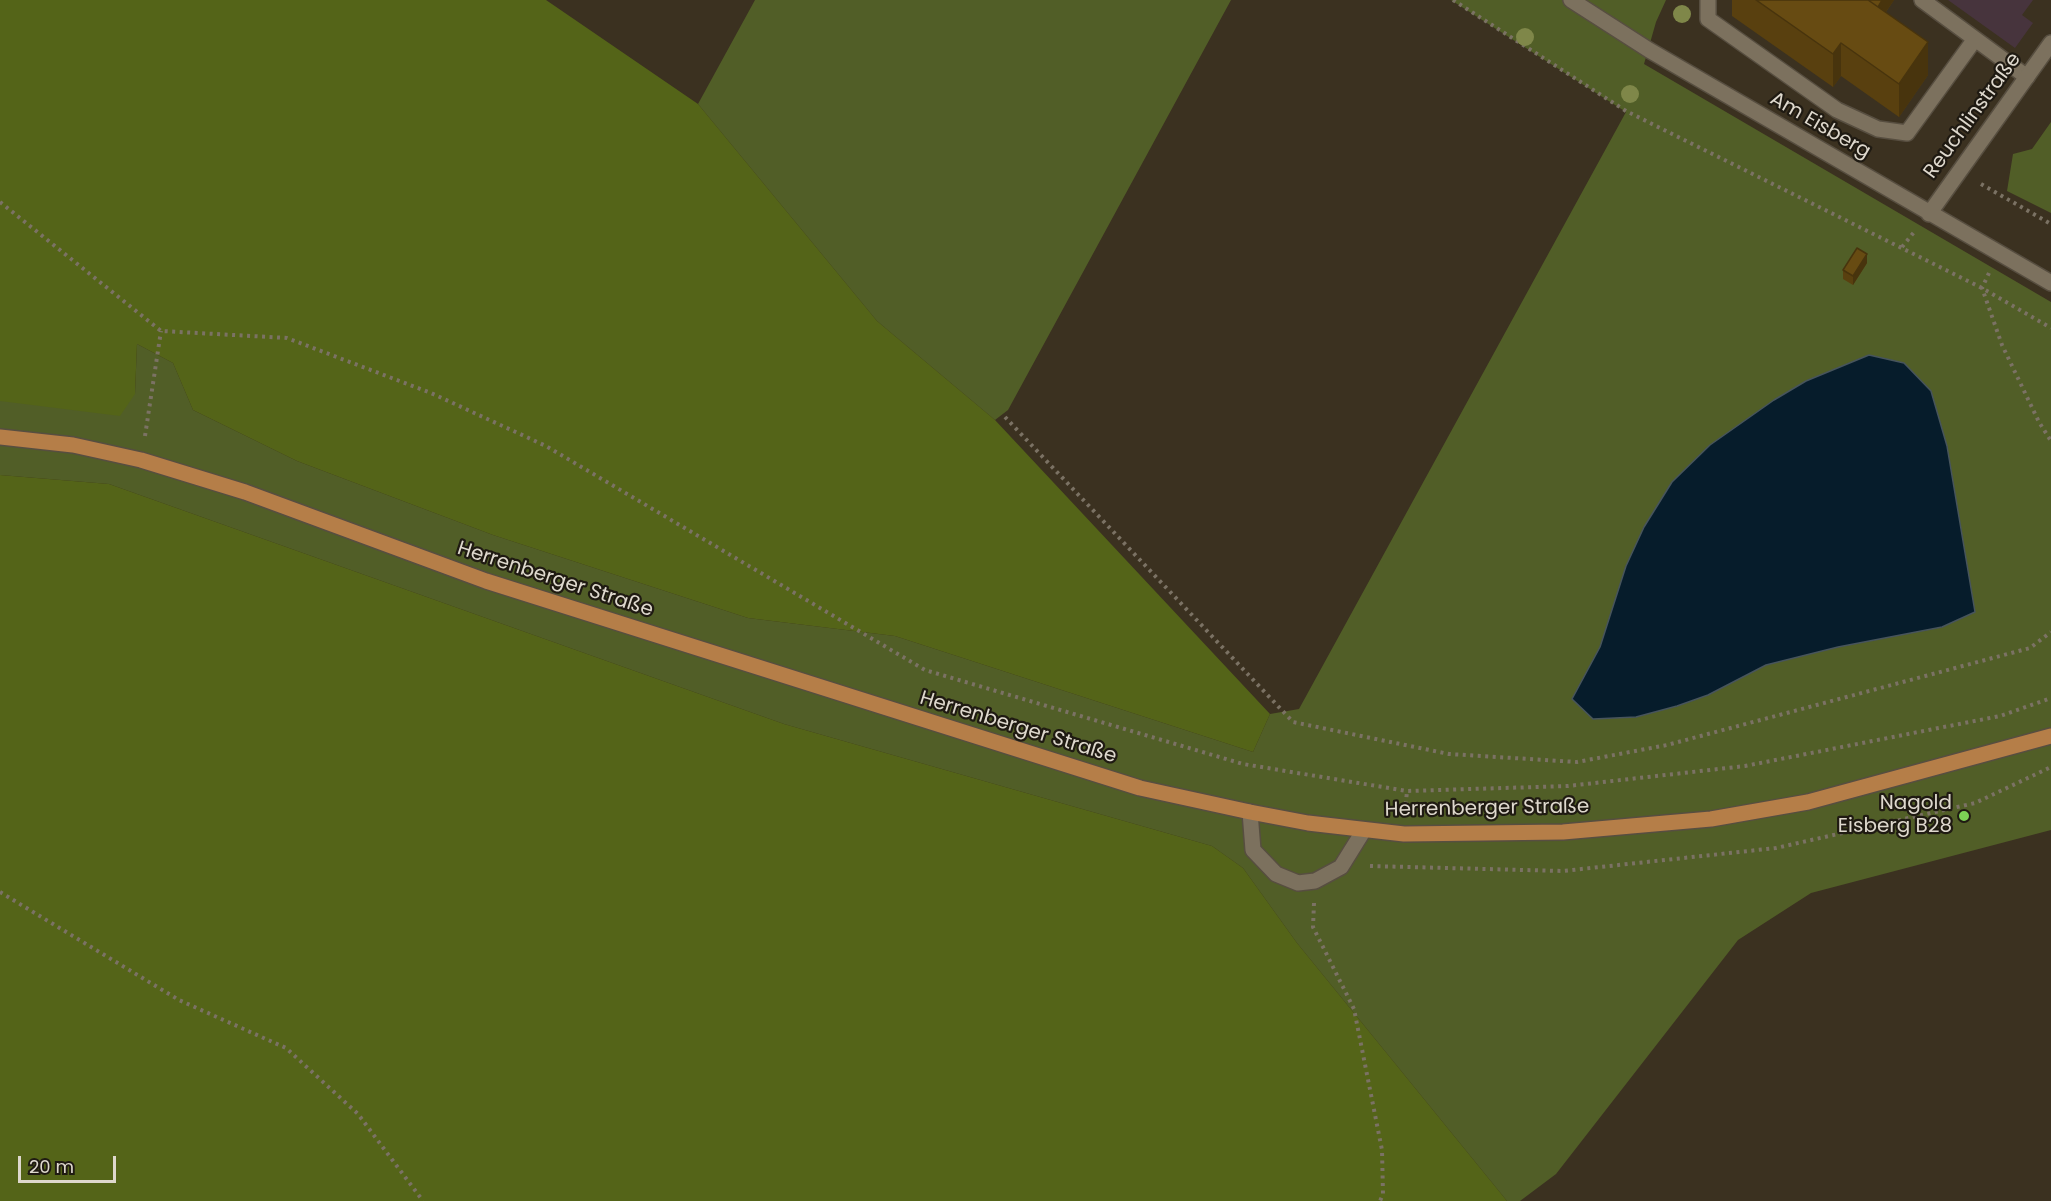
<!DOCTYPE html>
<meta charset="utf-8">
<style>
body{margin:0}
#map{position:relative;width:2051px;height:1201px;overflow:hidden;background:#3b3120;font-family:Poppins,sans-serif}
canvas{display:block}
.scale{position:absolute;left:18px;top:1156px;width:98px;height:27px;box-sizing:border-box;border:3px solid #ded8cd;border-top:0;padding-left:8px;font-size:18px;line-height:21px;white-space:nowrap;color:#ded8cd;-webkit-text-stroke:4px #1f1a12;paint-order:stroke}
</style>
<div id="map">
<canvas width="2051" height="1201"></canvas>
<div class="scale">20 m</div>
</div>
<script>
const c = document.querySelector('canvas').getContext('2d');
c.lineJoin = 'round';
function paint(path, color) {
  c.fillStyle = color;
  c.fill(path, 'evenodd');
}
function shape(rows) {
  const path = new Path2D();
  for (const r of rows) {
    path.moveTo(r[0], r[1]);
    for (let i = 2; i < r.length; i += 2) path.lineTo(r[i], r[i + 1]);
  }
  return path;
}
function strokePath(path, color, width, dash) {
  c.strokeStyle = color;
  c.lineWidth = width;
  c.lineCap = dash ? 'butt' : 'round';
  c.setLineDash(dash || []);
  c.stroke(path);
}
function label(font, color, halo, rows, align = 'center') {
  c.font = font + ' Poppins,sans-serif';
  c.lineWidth = 4.5;
  c.setLineDash([]);
  c.textBaseline = 'middle';
  c.strokeStyle = halo;
  c.fillStyle = color;
  for (const [text, x, y, turn = 0] of rows) {
    c.save();
    c.translate(x, y);
    c.rotate((+turn || 0) * Math.PI / 180);
    c.textAlign = isNaN(turn) ? turn : align;
    if (halo) c.strokeText(text, 0, 0);
    c.fillText(text, 0, 0);
    c.restore();
  }
}
paint(shape([
 [1948,0,2033,0,2022,15,2033,23,2015,48]
]), '#47343d');
paint(shape([
 [755,0,1231,0,1008,410,995,420,877,321,698,104],
 [1451,0,1666,0,1656,22,1644,64,2051,302,2051,830,1811,893,1738,940,1556,1174,1520,1201,1507,1201,1297,943,1243,868,1212,846,784,724,109,484,0,475,0,401,135,394,137,344,173,363,193,410,297,461,493,535,748,618,895,636,1253,752,1270,714,1299,709,1626,112],
 [2051,122,2051,213,2007,191,2013,154,2032,149]
]), '#515e27');
paint(shape([
 [0,0,546,0,698,104,877,321,995,420,1270,714,1253,752,895,636,748,618,493,535,297,461,193,410,173,363,137,344,135,394,120,416,0,401],
 [0,475,109,484,784,724,1212,846,1243,868,1297,943,1507,1201,0,1201]
]), '#546418');
const water = shape([
 [1869,355,1904,363,1931,391,1947,446,1975,612,1942,627,1838,647,1766,665,1708,695,1677,706,1636,717,1593,719,1572,699,1600,647,1626,566,1644,527,1672,482,1710,445,1774,400,1806,381,1869,355]
]);
paint(water, '#061c2b');
strokePath(water, '#47545c', 1.5);
const service = shape([
 [1708,0,1708,19,1837,110,1878,129,1907,133,1975,39],
 [1922,0,2027,77],
 [1250,812,1253,850,1276,874,1298,883,1315,881,1341,867,1364,830]
]);
const minor = shape([
 [1571,0,1649,50,2051,283],
 [1929,214,2051,43]
]);
const primary = shape([
 [0,437,73,445,141,460,245,492,486,581,1140,788,1250,812,1308,823,1404,834,1563,832,1711,819,1808,802,2051,736]
]);
strokePath(service, '#574e40', 18);
strokePath(minor, '#574e40', 18);
strokePath(primary, '#574e40', 18);
strokePath(shape([
 [1453,0,1626,111,1982,288,2051,328],
 [1981,184,2051,224],
 [0,202,161,331,287,338,431,393,546,446,925,670,1243,764,1407,791,1568,786,1745,766,2000,716,2051,698],
 [1902,247,1915,231],
 [1989,273,1982,288,2002,345,2039,422,2051,441],
 [1005,417,1293,722,1449,754,1577,762,1667,745,2030,648,2051,632],
 [145,436,161,331],
 [1405,812,1407,791],
 [1370,866,1563,871,1776,848,1975,803,2051,767],
 [0,892,179,1000,286,1048,358,1114,423,1201],
 [1314,903,1313,927,1354,1009,1382,1150,1383,1194,1380,1201]
]), '#7b7264', 4, [3, 4.5]);
strokePath(service, '#7c715e', 15);
strokePath(minor, '#7c715e', 15);
strokePath(primary, '#b57e48', 15);
c.fillStyle = '#7f8749';
for (const [x, y] of [
 [1682,14],
 [1525,37],
 [1630,94]
]) {
  c.beginPath();
  c.arc(x, y, 9, 0, 2 * Math.PI);
  c.fill();
}
paint(shape([
 [1732,0,1894,0,1886,12,1928,75,1899,117,1841,76,1833,87,1732,16],
 [1867,263,1853,285,1843,279,1843,270]
]), '#59400f');
paint(shape([
 [1882,0,1894,0,1870,35,1870,17],
 [1928,42,1928,75,1899,117,1899,84],
 [1841,43,1841,76,1833,87,1833,54],
 [1867,254,1867,263,1853,285,1853,276]
]), '#48340d');
const building = shape([
 [1756,0,1868,0,1928,42,1899,84,1841,43,1833,54,1756,0],
 [1868,0,1882,0,1878,7,1868,0],
 [1857,248,1867,254,1853,276,1843,270,1857,248]
]);
paint(building, '#674b12');
strokePath(building, '#48340d', 1.5);
for (const [x, y, r, color] of [
 [1964,816,6,"#7cd155"]
]) {
  const dot = new Path2D();
  dot.arc(x, y, r, 0, 2 * Math.PI);
  c.fillStyle = color;
  c.fill(dot);
  strokePath(dot, '#1f1a12', 2);
}
label('20px', '#ded8cd', '#1f1a12', [
 ["Reuchlinstraße",1973,116,-54],
 ["Am Eisberg",1820,126,30],
 ["Herrenberger Straße",555,580,18],
 ["Herrenberger Straße",1018,728,17],
 ["Herrenberger Straße",1487,809,-1]
]);
label('20px', '#ded8cd', '#1f1a12', [
 ["Nagold",1952,804],
 ["Eisberg B28",1952,827]
], 'right');
</script>
